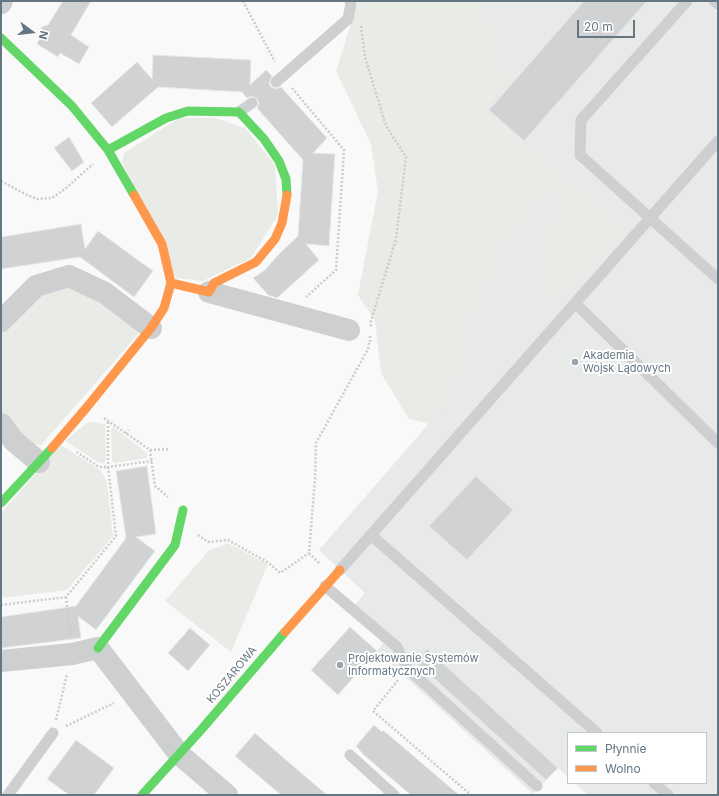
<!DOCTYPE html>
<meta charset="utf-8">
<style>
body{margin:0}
#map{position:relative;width:719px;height:796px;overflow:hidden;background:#f9f9f9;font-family:Inter,sans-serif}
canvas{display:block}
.frame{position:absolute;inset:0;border:2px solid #657683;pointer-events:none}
.legend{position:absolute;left:567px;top:732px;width:140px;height:52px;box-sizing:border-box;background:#fff;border:1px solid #c1c8cd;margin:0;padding:5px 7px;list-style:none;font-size:12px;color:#657683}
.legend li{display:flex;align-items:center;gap:8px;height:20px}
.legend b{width:20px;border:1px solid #c1c8cd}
.north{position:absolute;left:12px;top:12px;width:40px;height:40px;-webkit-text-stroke:3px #fff;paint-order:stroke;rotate:105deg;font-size:11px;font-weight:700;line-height:16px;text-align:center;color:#657683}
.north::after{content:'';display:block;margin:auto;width:14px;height:18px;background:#657683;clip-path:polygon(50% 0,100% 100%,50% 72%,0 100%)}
.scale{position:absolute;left:577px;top:20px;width:58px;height:18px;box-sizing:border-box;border:2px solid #657683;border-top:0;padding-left:5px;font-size:12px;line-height:14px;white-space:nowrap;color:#657683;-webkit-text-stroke:3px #fff;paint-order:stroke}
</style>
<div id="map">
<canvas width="719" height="796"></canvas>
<div class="frame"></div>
<ul class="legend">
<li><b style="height:5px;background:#63d668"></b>Płynnie</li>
<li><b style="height:5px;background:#ff974d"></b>Wolno</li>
</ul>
<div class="north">N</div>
<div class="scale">20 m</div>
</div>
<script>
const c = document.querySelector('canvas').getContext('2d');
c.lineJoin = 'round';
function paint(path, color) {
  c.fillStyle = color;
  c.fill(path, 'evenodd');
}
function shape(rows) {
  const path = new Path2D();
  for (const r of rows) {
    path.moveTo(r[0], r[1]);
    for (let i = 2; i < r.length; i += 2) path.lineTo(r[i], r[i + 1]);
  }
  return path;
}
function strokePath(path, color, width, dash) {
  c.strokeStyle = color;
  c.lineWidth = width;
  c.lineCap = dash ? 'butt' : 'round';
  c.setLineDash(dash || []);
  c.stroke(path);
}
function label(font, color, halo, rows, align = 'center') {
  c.font = font + ' Inter,sans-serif';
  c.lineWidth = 4;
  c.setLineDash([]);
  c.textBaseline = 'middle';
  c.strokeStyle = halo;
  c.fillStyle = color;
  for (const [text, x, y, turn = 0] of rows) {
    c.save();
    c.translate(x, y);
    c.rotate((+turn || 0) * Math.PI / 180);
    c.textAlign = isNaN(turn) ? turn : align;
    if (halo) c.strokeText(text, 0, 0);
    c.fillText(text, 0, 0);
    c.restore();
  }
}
paint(shape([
 [453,1,718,1,718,795,588,795,575,783,706,783,706,733,568,733,568,777,558,768,533,794,377,651,383,643,349,612,365,593,319,550,427,426]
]), '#e8e9e9');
paint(shape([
 [358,1,479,1,509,80,485,109,624,229,570,285,533,308,553,214,552,191,539,194,504,244,469,318,466,366,444,382,442,409,427,423,409,419,381,373,375,321,358,295,378,191,371,144,336,71],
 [179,118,215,118,245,128,275,165,278,215,251,258,203,281,176,278,122,162,124,153],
 [60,284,76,286,140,332,41,445,28,444,1,414,1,333,10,320,27,300],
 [88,422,105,424,106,460,104,463,100,463,65,441],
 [113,427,147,453,147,458,115,463,112,461,111,430],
 [61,445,100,470,104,476,107,483,113,536,67,590,1,598,1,513],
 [227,543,268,564,231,652,165,601,209,550,222,546]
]), '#e8ebe6');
const building = shape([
 [63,1,91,1,71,35,89,47,79,64,60,53,58,57,37,44,42,34,41,27,48,25,63,1],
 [584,1,647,1,524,141,489,110,584,1],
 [153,55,251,60,250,85,266,70,272,76,269,83,271,87,277,89,281,87,327,138,313,153,335,154,329,246,306,244,319,260,277,298,268,295,253,278,265,270,279,254,298,236,303,160,257,108,259,103,257,99,252,96,247,98,242,92,158,87,112,127,91,103,137,62,152,79,153,55],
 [69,137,84,162,72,171,54,148,69,137],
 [81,224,85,249,98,231,153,271,134,297,80,257,1,269,1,237,81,224],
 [147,466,156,534,136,537,155,551,96,630,78,616,81,638,1,648,1,617,76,606,126,538,116,471,147,466],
 [476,476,513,510,467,560,429,526,476,476],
 [350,627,377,651,338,695,311,670,350,627],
 [190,628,210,645,188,671,168,653,190,628],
 [427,649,558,768,546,780,416,662,427,649],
 [374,725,382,732,383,730,459,795,411,795,365,756,356,746,374,725],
 [255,733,286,760,327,795,281,795,235,756,255,733],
 [76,740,114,768,94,795,69,795,47,779,76,740]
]);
paint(building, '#d0d2d3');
strokePath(building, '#e8e8e8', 1);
strokePath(shape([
 [243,1,275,62],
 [361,26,365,57,386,126,406,157,396,239,371,321,371,328],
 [292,88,344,150,336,270,306,297],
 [1,181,27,195,37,199,52,198,65,189,93,164],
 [370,342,370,335],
 [104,418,150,450,155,486,168,497],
 [108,422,108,467,152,461],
 [126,434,129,430],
 [150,450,170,449],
 [198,535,208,542,228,540,269,563,280,573,309,553],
 [319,563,309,553,315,479,316,443,368,349,369,342],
 [66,597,70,634],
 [1,605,66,597,116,536,108,467,99,467,75,451],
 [398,680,373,711,471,795],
 [56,720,67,674],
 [66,726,114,703]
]), '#cbcccd', 2.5, [2, 2]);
strokePath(shape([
 [687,1,581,120,580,155,718,279],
 [714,1,718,4],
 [276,82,348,19,351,3,350,1],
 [239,112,252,103],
 [575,303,718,443],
 [371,535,597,733],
 [340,570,718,141],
 [325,586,397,647,407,668,537,786],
 [350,755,394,795],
 [654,783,668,795],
 [8,795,53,733]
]), '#cecfd0', 11);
strokePath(shape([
 [1,3,2,1],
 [209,292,349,330],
 [1,321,36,286,69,276,105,293,151,328],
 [1,424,14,441,39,462],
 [1,661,72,654,98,648,179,754,227,795]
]), '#cecfd0', 22);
strokePath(shape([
 [1,38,72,106,108,150,134,195],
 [108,150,166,118,188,111,239,112,264,139,279,161,286,179,287,195],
 [1,503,52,448],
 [98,648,175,545,183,510],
 [142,795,201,730,285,632]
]), '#63d668', 9);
strokePath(shape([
 [171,283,209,292,214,283,256,262,275,239,282,223,287,195],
 [52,448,87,407,151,328,164,308,171,283,162,244,134,195],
 [285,632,340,570]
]), '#ff974d', 9);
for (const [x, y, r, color] of [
 [575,362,4,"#99a4ac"],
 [340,665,4,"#99a4ac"]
]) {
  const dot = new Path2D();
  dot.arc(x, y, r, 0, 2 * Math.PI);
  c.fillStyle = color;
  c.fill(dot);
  strokePath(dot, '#fff', 1.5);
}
label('11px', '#657683', '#fff', [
 ["Akademia",583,356],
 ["Wojsk Lądowych",583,369],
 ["Projektowanie Systemów",348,659],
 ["Informatycznych",348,672]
], 'left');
label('11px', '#657683', '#fff', [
 ["KOSZAROWA",232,675,-50]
]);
</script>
